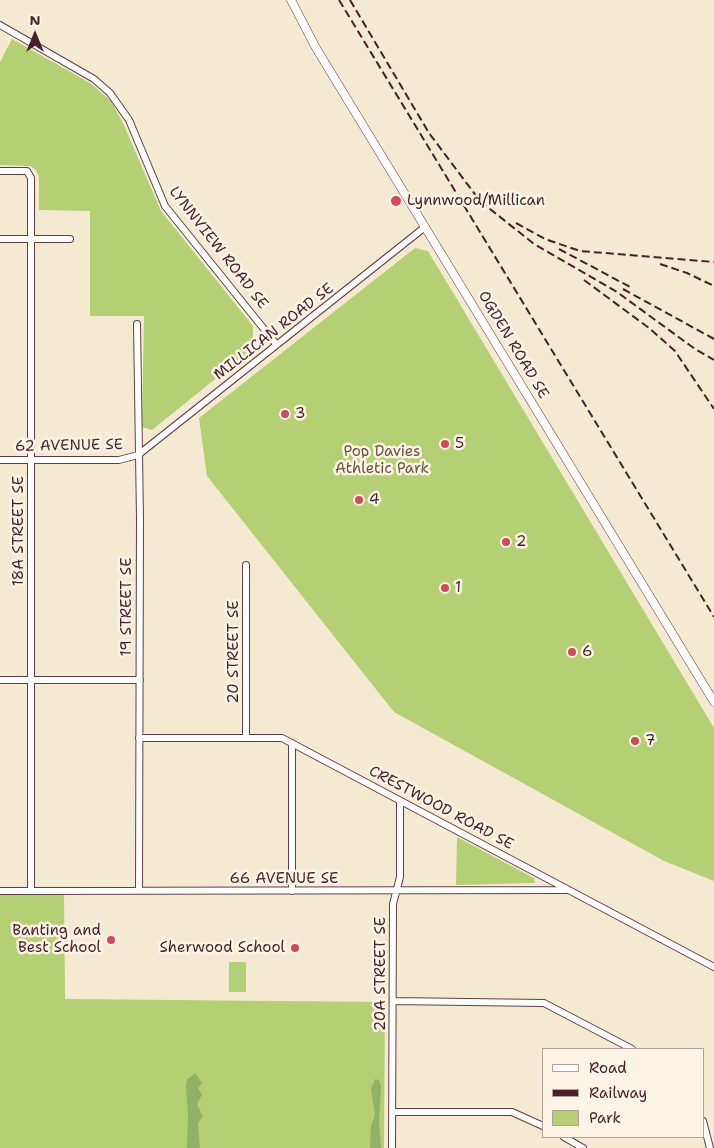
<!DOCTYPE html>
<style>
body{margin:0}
#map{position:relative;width:714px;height:1148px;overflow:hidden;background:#f4ead1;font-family:"Shantell Sans",sans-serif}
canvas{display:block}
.legend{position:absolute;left:542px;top:1048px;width:162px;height:90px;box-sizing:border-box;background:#fcf5e5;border:1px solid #b59f9b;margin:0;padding:6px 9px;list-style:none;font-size:15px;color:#4a1f2b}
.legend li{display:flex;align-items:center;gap:10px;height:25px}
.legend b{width:25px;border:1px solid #b59f9b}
.north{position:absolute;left:10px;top:10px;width:50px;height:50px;-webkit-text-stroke:4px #fcf5e5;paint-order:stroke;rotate:0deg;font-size:14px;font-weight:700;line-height:20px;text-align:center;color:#4a1f2b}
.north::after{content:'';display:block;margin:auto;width:18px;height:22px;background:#4a1f2b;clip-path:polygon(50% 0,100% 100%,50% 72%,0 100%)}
</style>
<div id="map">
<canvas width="714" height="1148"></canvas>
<ul class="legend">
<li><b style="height:6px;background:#fff"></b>Road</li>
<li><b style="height:6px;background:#4a1f2b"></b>Railway</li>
<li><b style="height:14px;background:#b5cf75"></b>Park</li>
</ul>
<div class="north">N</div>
</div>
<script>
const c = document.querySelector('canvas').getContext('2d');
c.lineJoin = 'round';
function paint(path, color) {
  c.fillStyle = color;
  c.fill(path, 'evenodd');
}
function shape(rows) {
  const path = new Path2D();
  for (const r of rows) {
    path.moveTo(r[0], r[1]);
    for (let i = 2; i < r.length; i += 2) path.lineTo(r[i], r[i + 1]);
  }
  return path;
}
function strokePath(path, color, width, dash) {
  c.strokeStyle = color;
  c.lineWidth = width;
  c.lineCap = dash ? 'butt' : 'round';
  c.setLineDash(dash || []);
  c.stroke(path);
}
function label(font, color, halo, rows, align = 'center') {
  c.font = font + ' "Shantell Sans",sans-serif';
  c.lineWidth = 5;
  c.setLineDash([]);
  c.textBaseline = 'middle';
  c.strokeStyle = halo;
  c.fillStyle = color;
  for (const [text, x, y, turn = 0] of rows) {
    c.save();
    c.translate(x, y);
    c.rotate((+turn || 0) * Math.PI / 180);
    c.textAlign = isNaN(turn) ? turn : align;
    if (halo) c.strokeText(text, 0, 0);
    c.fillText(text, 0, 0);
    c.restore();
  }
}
paint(shape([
 [12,39,90,83,111,101,123,123,161,211,253,326,253,345,245,355,152,430,142,427,144,316,90,316,90,211,39,210,39,176,35,169,30,166,0,165,0,62],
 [415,248,428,251,714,728,714,881,664,861,394,712,207,476,199,418],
 [457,837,534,878,535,883,456,885],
 [0,891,64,891,65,999,385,1002,384,1148,0,1148],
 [229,962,246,962,246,992,229,992]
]), '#b5cf75');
paint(shape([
 [195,1073,202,1083,198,1088,202,1095,197,1104,203,1117,198,1123,200,1148,187,1148,188,1113,186,1087,187,1080],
 [375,1079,379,1080,381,1086,379,1122,381,1148,370,1148,371,1126,375,1115,371,1089]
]), '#90b266');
const minor = shape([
 [0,25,94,79,110,93,129,120,165,206,276,344],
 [0,171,27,171,31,178,31,891],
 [0,239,70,239],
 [137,324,140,518,139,891],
 [0,460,119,460,138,455,425,227],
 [246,565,246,738],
 [0,680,140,680],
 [139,738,282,738,714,967],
 [292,743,292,891],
 [0,891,566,890],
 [393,1001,544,1003,632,1049],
 [393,1112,512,1112,543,1126],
 [703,1121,710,1148],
 [564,1137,583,1148],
 [392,1148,393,904,400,877,400,801]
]);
const tertiary = shape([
 [291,0,316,48,714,702]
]);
strokePath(minor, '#643d44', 8);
strokePath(tertiary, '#643d44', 9);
strokePath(minor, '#fff', 6);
strokePath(tertiary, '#fff', 8);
strokePath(shape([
 [339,0,714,617],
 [350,0,429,133,480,201,534,244,617,292,695,349,714,360],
 [516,223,545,239,580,251,714,262],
 [559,249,632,288],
 [660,264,687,273,714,286],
 [584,280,649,328,675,351,714,409],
 [623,289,714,339]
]), '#4a1f2b', 2, [8, 4]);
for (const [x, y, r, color] of [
 [396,201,6,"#d1495b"],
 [285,414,5,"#d1495b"],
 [445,444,5,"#d1495b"],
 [359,500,5,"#d1495b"],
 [506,542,5,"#d1495b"],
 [445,588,5,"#d1495b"],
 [572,652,5,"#d1495b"],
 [635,741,5,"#d1495b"],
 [111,940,5,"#d1495b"],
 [295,948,5,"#d1495b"]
]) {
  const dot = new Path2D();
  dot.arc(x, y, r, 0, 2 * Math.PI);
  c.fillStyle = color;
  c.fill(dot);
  strokePath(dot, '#fcf5e5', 2);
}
label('15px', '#4a1f2b', '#fcf5e5', [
 ["Lynnwood/Millican",407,201],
 ["3",295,414],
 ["5",455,444],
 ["4",369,500],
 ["2",516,542],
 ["1",455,588],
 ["6",582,652],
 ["7",645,741],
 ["Banting and",101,931,"right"],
 ["Best School",101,948,"right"],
 ["Sherwood School",285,948,"right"]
], 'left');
label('15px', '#4a1f2b', '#fcf5e5', [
 ["LYNNVIEW ROAD SE",218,248,52],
 ["MILLICAN ROAD SE",274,332,-38],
 ["OGDEN ROAD SE",513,345,59],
 ["62 AVENUE SE",69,446,-1],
 ["18A STREET SE",19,531,-90],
 ["19 STREET SE",127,607,-90],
 ["20 STREET SE",234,652,-90],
 ["CRESTWOOD ROAD SE",441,808,28],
 ["66 AVENUE SE",284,879],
 ["20A STREET SE",381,974,-90]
]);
label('15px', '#6a5441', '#fcf5e5', [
 ["Pop Davies",382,452],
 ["Athletic Park",382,469]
]);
</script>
